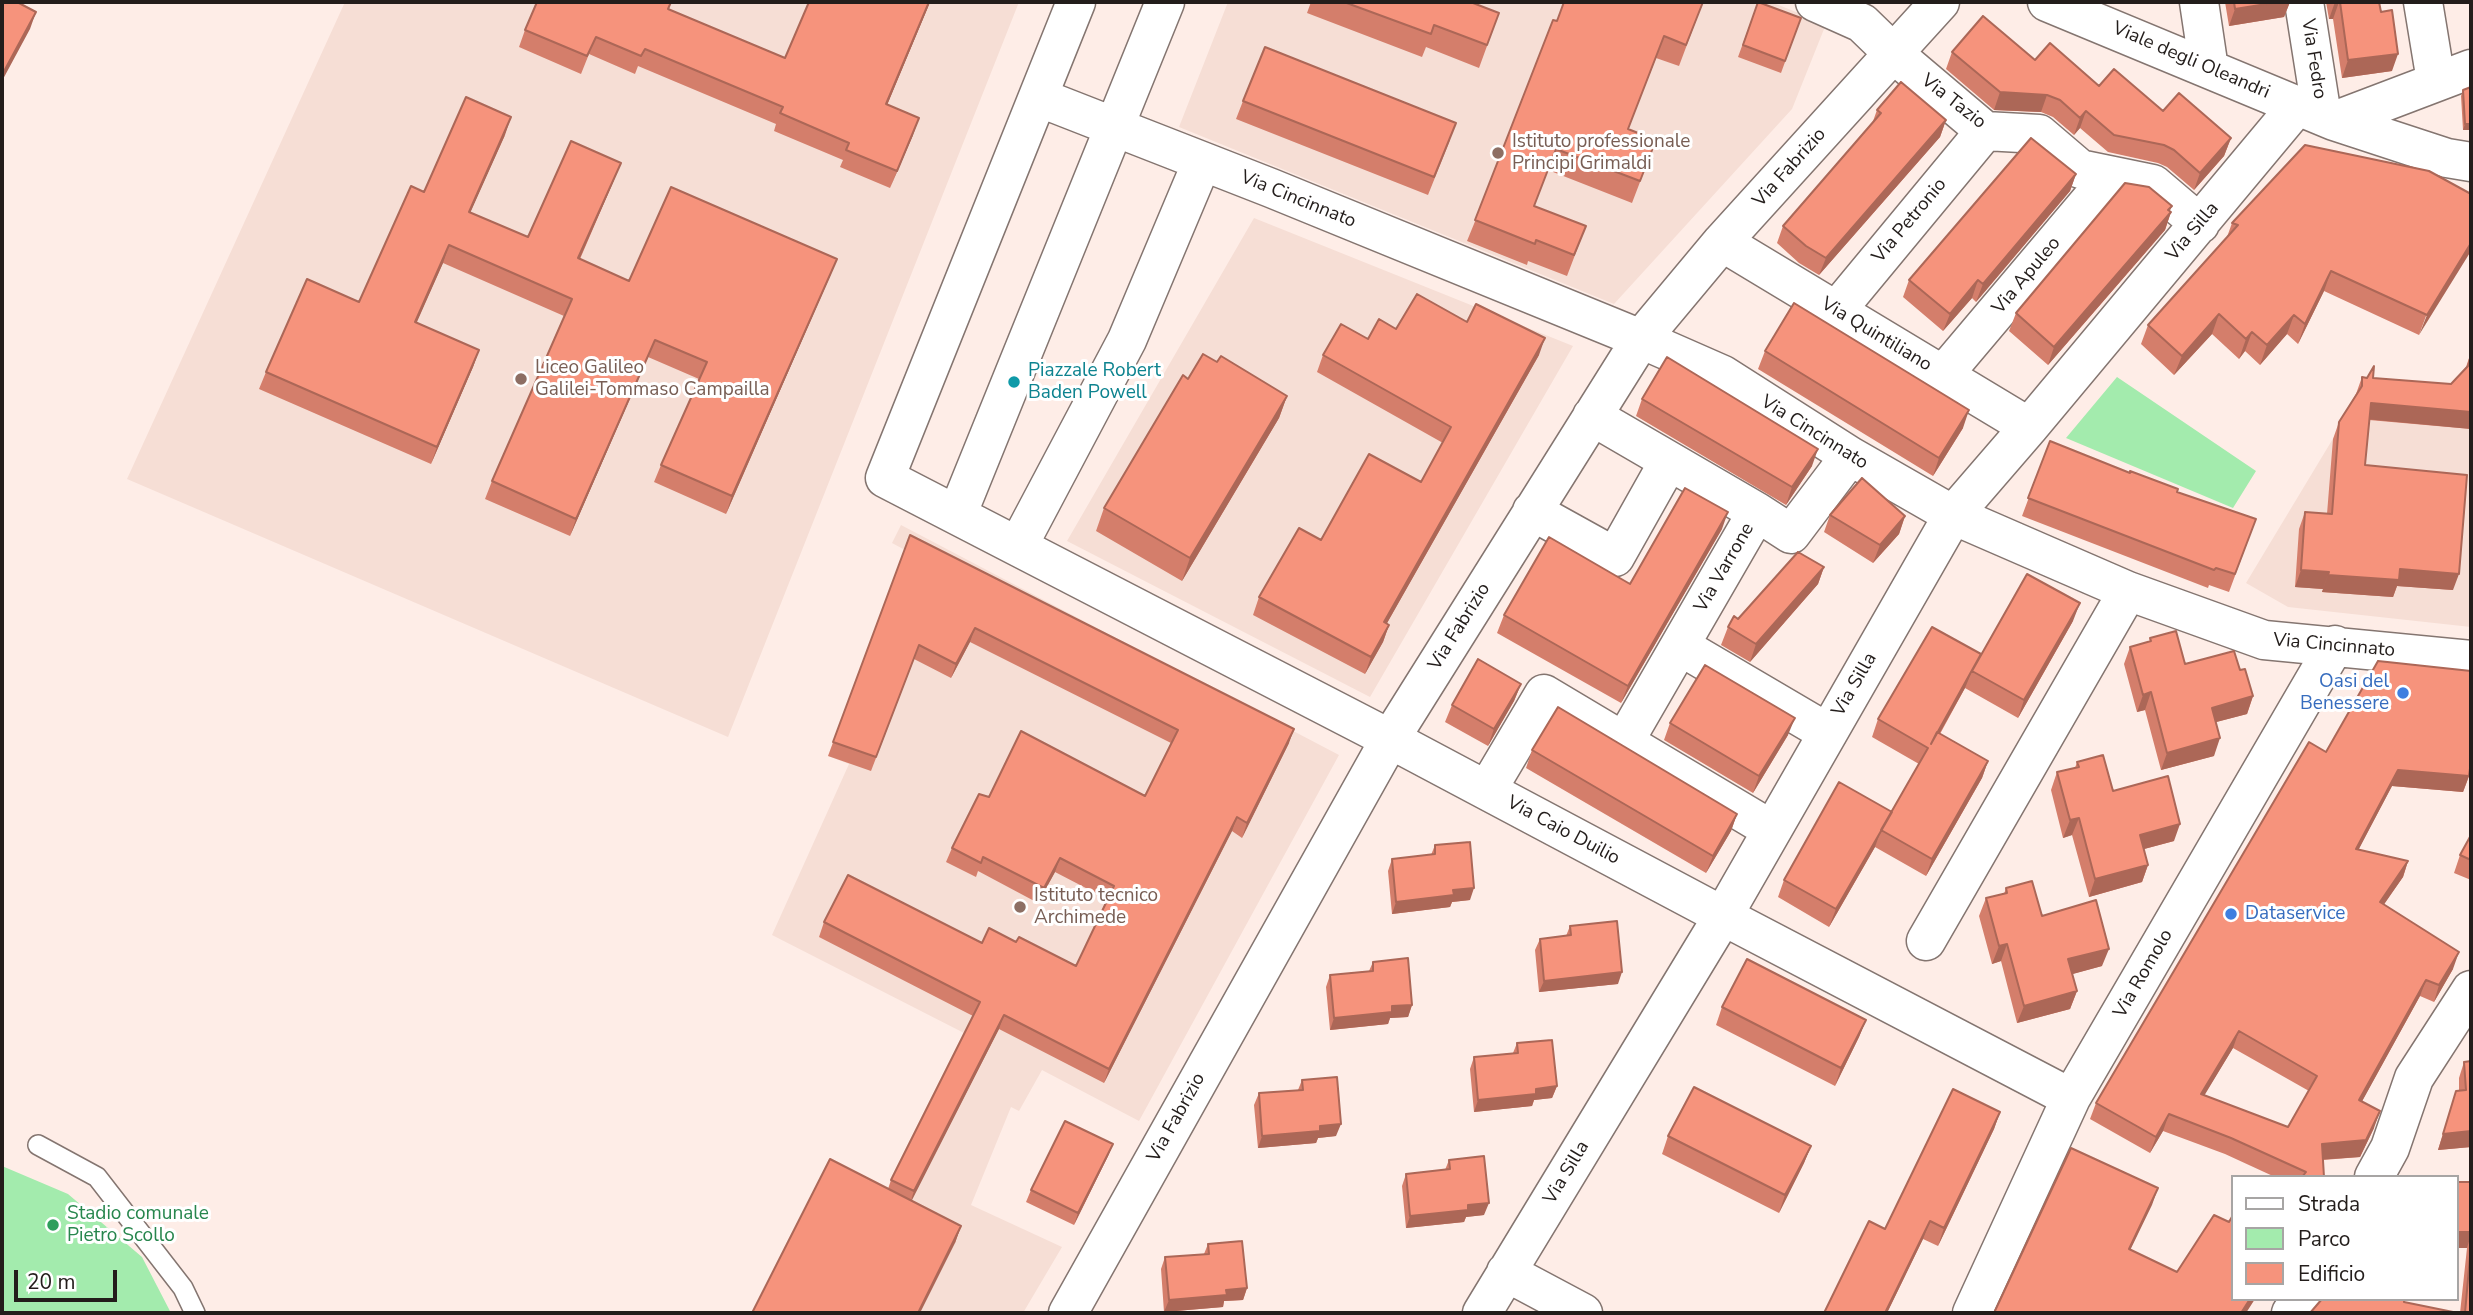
<!DOCTYPE html>
<style>
body{margin:0}
#map{position:relative;width:2473px;height:1315px;overflow:hidden;background:#feede7;font-family:"Nunito Sans",sans-serif}
canvas{display:block}
.frame{position:absolute;inset:0;border:4px solid #231d1b;pointer-events:none}
.legend{position:absolute;left:2231px;top:1175px;width:228px;height:126px;box-sizing:border-box;background:#fff;border:2px solid #a7a5a4;margin:0;padding:9px 12px;list-style:none;font-size:21px;color:#231d1b}
.legend li{display:flex;align-items:center;gap:14px;height:35px}
.legend b{width:35px;border:2px solid #a7a5a4}
.scale{position:absolute;left:14px;top:1270px;width:103px;height:32px;box-sizing:border-box;border:4px solid #231d1b;border-top:0;padding-left:9px;font-size:21px;line-height:24px;white-space:nowrap;color:#231d1b;-webkit-text-stroke:5px #fff;paint-order:stroke}
</style>
<div id="map">
<canvas width="2473" height="1315"></canvas>
<div class="frame"></div>
<ul class="legend">
<li><b style="height:9px;background:#fff"></b>Strada</li>
<li><b style="height:19px;background:#a3ebad"></b>Parco</li>
<li><b style="height:19px;background:#f6937c"></b>Edificio</li>
</ul>
<div class="scale">20 m</div>
</div>
<script>
const c = document.querySelector('canvas').getContext('2d');
c.lineJoin = 'round';
function paint(path, color) {
  c.fillStyle = color;
  c.fill(path, 'evenodd');
}
function shape(rows) {
  const path = new Path2D();
  for (const r of rows) {
    path.moveTo(r[0], r[1]);
    for (let i = 2; i < r.length; i += 2) path.lineTo(r[i], r[i + 1]);
  }
  return path;
}
function strokePath(path, color, width, dash) {
  c.strokeStyle = color;
  c.lineWidth = width;
  c.lineCap = dash ? 'butt' : 'round';
  c.setLineDash(dash || []);
  c.stroke(path);
}
function label(font, color, halo, rows, align = 'center') {
  c.font = font + ' "Nunito Sans",sans-serif';
  c.lineWidth = 6;
  c.setLineDash([]);
  c.textBaseline = 'middle';
  c.strokeStyle = halo;
  c.fillStyle = color;
  for (const [text, x, y, turn = 0] of rows) {
    c.save();
    c.translate(x, y);
    c.rotate((+turn || 0) * Math.PI / 180);
    c.textAlign = isNaN(turn) ? turn : align;
    if (halo) c.strokeText(text, 0, 0);
    c.fillText(text, 0, 0);
    c.restore();
  }
}
paint(shape([
 [345,2,1019,2,728,737,127,479],
 [1228,2,1771,2,1826,24,1792,109,1614,304,1179,127],
 [1254,218,1573,346,1370,697,1067,541],
 [2346,417,2471,429,2471,627,2288,607,2246,583],
 [901,525,1339,755,1139,1121,1042,1070,1019,1111,1011,1107,971,1205,1062,1247,1023,1313,755,1313,880,1205,966,1034,772,935,849,764,828,756,905,550,892,543]
]), '#f6ded5');
paint(shape([
 [2117,377,2256,471,2233,508,2066,438],
 [2,1166,68,1194,142,1257,171,1313,2,1313]
]), '#a3ebad');
const lane = shape([
 [38,1145,97,1177,183,1288,195,1313]
]);
const street = shape([
 [1076,2,885,478,1390,739,1723,916,2071,1098],
 [1815,2,1862,23,1894,54,1985,131,2039,134,2080,169,2153,184,2200,224],
 [2047,2,2334,121,2447,158,2471,162],
 [2199,2,2209,69],
 [2304,2,2322,116],
 [2423,2,2436,81],
 [1038,97,1271,188,1641,339,1723,375,1850,456,1953,515,2128,591,2264,640,2471,660],
 [2334,121,2471,69],
 [1722,242,2029,427],
 [1836,311,1985,131],
 [1943,375,2111,176],
 [1592,416,1757,512],
 [1532,511,1615,557,1669,461],
 [957,515,1165,2],
 [1018,546,1127,340,1202,162],
 [1680,646,1828,733],
 [1624,742,1757,512,1791,534,1850,456],
 [1487,790,1544,694,1772,830],
 [1926,941,2128,591],
 [2374,1177,2390,1148,2414,1078,2471,990],
 [1506,1272,1583,1313],
 [1068,1313,1390,739,1641,339,1722,242,1940,2],
 [1482,1313,1723,916,1953,515,2029,427,2297,106],
 [1972,1313,2071,1098,2335,645],
 [2291,1313,2301,1299]
]);
strokePath(lane, '#847570', 22);
strokePath(street, '#847570', 41);
strokePath(lane, '#fff', 19);
strokePath(street, '#fff', 38);
paint(shape([
 [809,2,930,2,887,105,913,135,890,188,840,167,843,160,774,131,776,124,638,66,635,74,589,54,581,74,519,47,525,30,669,9,785,58],
 [1311,2,1473,2,1473,3,1499,13,1479,68,1426,47,1422,57,1307,13],
 [1703,2,1679,66,1656,58,1628,129,1656,140,1632,203,1548,170,1534,206,1586,226,1567,276,1528,261,1527,265,1467,241,1557,21],
 [1758,2,1801,18,1781,73,1738,57],
 [2225,2,2290,2,2284,17,2229,26],
 [2326,2,2379,2,2392,71,2342,78,2333,19,2329,19],
 [1952,52,2035,60,2231,138,2224,156,2194,190,2167,167,2158,163,2108,152,2080,128,2074,135,2053,117,2041,112,1994,110,1946,69],
 [2463,90,2471,130,2463,130,2461,96],
 [1243,101,1450,140,1428,195,1236,119],
 [1877,110,1946,120,1940,137,1819,275,1799,263,1777,243,1783,226,1872,124],
 [505,135,470,212,528,237,614,180,580,259,629,281,830,276,726,514,654,482,661,465,699,379,648,357,570,536,485,499,492,481,564,316,443,263,416,323,479,350,473,367,431,464,259,389,266,372,359,302],
 [2076,174,2070,191,1976,302,1972,298,1943,331,1903,297,1909,280],
 [2471,194,2419,335,2324,291,2298,344,2287,334,2260,365,2245,351,2239,359,2212,334,2174,375,2141,344,2148,325,2227,237,2232,223],
 [2170,211,2171,212,2165,230,2048,365,2009,331,2016,313],
 [1467,322,1539,355,1387,623,1389,625,1383,642,1365,674,1253,615,1259,597,1321,540,1421,482,1443,443,1317,372,1323,355,1396,329],
 [1765,351,1963,428,1933,476,1758,369],
 [2471,352,2471,429,2369,420,2365,465,2453,590,2397,586,2393,597,2322,592,2323,589,2295,587,2299,529,2305,512,2327,514,2333,439,2339,422,2356,394,2362,377,2451,384,2466,367],
 [1217,362,1287,396,1279,418,1182,581,1096,531,1104,508,1188,379],
 [1642,399,1812,466,1786,505,1636,416],
 [2050,441,2177,492,2256,519,2229,592,2209,585,2208,588,2022,516],
 [1830,515,1905,516,1899,534,1873,563,1824,532],
 [1722,529,1621,703,1497,633,1504,615,1630,584],
 [910,535,1289,743,1242,838,1232,831,1104,1083,999,1029,911,1200,961,1226,955,1243,888,1189,891,1180,973,1016,819,937,824,922,982,943,1016,942,1076,966,1107,899,1055,872,1038,903,978,871,976,877,946,862,952,848,989,797,1145,796,1171,743,970,642,951,678,914,659,871,771,828,756],
 [1824,567,1818,584,1750,662,1721,645,1728,627,1738,619],
 [2073,621,2018,718,1965,688,1940,734,1988,761,1982,778,1926,876,1875,847,1829,927,1778,897,1784,880,1891,812,1919,764,1872,737,1878,719,1981,654],
 [2150,638,2185,664,2240,670,2253,696,2247,714,2216,722,2214,756,2161,770,2145,710,2137,712,2124,664,2130,647,2149,642],
 [1521,684,1514,701,1488,746,1445,722,1452,705],
 [1670,723,1788,735,1753,793,1664,740],
 [1532,750,1737,814,1731,831,1706,873,1526,768],
 [2326,752,2469,776,2463,792,2392,786,2358,850,2408,861,2403,877,2383,905,2453,969,2434,1002,2420,996,2362,1101,2374,1128,2360,1157,2323,1160,2324,1177,2275,1177,2225,1154,2163,1131,2150,1153,2090,1119,2096,1103],
 [2233,1048,2309,1091,2288,1127,2204,1095],
 [2077,762,2174,841,2144,849,2148,865,2142,882,2089,897,2072,835,2063,838,2051,790,2057,772,2075,768],
 [2471,835,2471,880,2454,873,2460,855],
 [1435,845,1470,900,1452,902,1450,907,1392,914,1388,871,1392,859,1431,855],
 [2006,888,2042,916,2102,966,2072,974,2077,991,2070,1009,2017,1023,2001,961,1992,964,1979,916,1986,898,2004,894],
 [1570,926,1618,984,1539,992,1535,950,1540,939,1566,936],
 [1373,962,1412,1005,1408,1017,1390,1018,1388,1024,1330,1030,1326,987,1330,975,1369,971],
 [1722,1007,1866,1020,1859,1037,1835,1086,1716,1025],
 [1517,1043,1557,1086,1552,1098,1534,1100,1532,1106,1474,1112,1470,1069,1474,1057,1513,1053],
 [2471,1059,2471,1147,2438,1150,2456,1091,2459,1091,2459,1078,2464,1062,2470,1061],
 [1302,1080,1336,1136,1318,1138,1316,1143,1258,1148,1254,1105,1259,1093,1298,1090],
 [2000,1112,1994,1129,1938,1246,1923,1239,1887,1313,1824,1313],
 [1668,1136,1811,1146,1804,1163,1779,1213,1662,1154],
 [1113,1144,1108,1156,1074,1225,1026,1202,1031,1190],
 [1449,1160,1484,1215,1466,1217,1464,1222,1406,1228,1402,1186,1406,1174,1445,1170],
 [2457,1182,2471,1182,2471,1313,2460,1313,2467,1248,2457,1248],
 [1208,1244,1247,1288,1243,1300,1224,1301,1223,1307,1164,1312,1161,1269,1165,1257,1204,1254]
]), '#d47e6b');
paint(shape([
 [929,2,930,2,880,122,886,104],
 [2279,2,2290,2,2284,17,2229,26,2235,9],
 [2335,2,2339,2,2333,19,2329,19],
 [36,12,30,29,2,81,2,75],
 [2398,54,2392,71,2342,78,2348,60],
 [2000,92,2047,95,2041,112,1994,110],
 [2086,111,2080,128,2074,135,2080,118],
 [511,117,505,135,463,229,469,212],
 [919,118,913,135,890,188,897,171],
 [1946,120,1940,137,1819,275,1826,258],
 [2465,124,2471,124,2471,130,2463,130],
 [2231,138,2224,156,2194,190,2200,173],
 [621,163,614,180,572,276,578,258],
 [2076,174,2070,191,1976,302,1983,284],
 [2172,206,2167,217,2171,212,2165,230,2048,365,2054,347],
 [2471,243,2471,251,2419,335,2427,315],
 [449,245,443,263,409,340,415,322],
 [837,259,830,276,726,514,732,496],
 [2331,271,2324,291,2298,344,2305,324],
 [1978,280,1972,298,1943,331,1950,314],
 [2219,314,2212,334,2174,375,2182,356],
 [2294,315,2287,334,2260,365,2267,345],
 [2252,332,2245,351,2239,359,2246,339],
 [1545,338,1539,355,1378,639,1384,622],
 [655,340,648,357,570,536,576,519],
 [479,350,473,367,431,464,437,447],
 [1287,396,1279,418,1182,581,1190,558],
 [2371,403,2471,412,2471,429,2365,419],
 [1969,410,1963,428,1933,476,1939,458],
 [1818,449,1812,466,1786,505,1792,487],
 [1728,512,1722,529,1621,703,1628,686],
 [1905,516,1899,534,1873,563,1880,545],
 [1824,567,1818,584,1750,662,1756,644],
 [2400,569,2459,574,2453,590,2397,586,2393,597,2322,592,2328,575],
 [2301,570,2329,572,2323,589,2295,587],
 [2080,603,2073,621,2018,718,2024,700],
 [1389,625,1383,642,1365,674,1371,657],
 [975,628,970,642,951,678,956,664],
 [1972,671,1965,688,1924,761,1931,744],
 [1521,684,1514,701,1488,746,1494,729],
 [2151,692,2145,710,2137,712,2143,695],
 [2253,696,2247,714,2205,725,2212,708],
 [1795,718,1788,735,1753,793,1759,776],
 [1294,729,1289,743,1242,838,1247,823],
 [2220,738,2214,756,2161,770,2167,753],
 [1988,761,1982,778,1926,876,1932,859],
 [2398,770,2469,776,2463,792,2392,786,2350,866,2356,849],
 [1737,814,1731,831,1706,873,1713,856],
 [1237,817,1232,831,1104,1083,1109,1069],
 [2079,818,2072,835,2063,838,2070,820],
 [2180,824,2174,841,2133,852,2140,835],
 [1881,830,1875,847,1829,927,1836,909],
 [1060,858,1055,872,1038,903,1044,888],
 [2408,861,2403,877,2374,919,2380,902],
 [2148,865,2142,882,2089,897,2095,879],
 [1474,888,1470,900,1452,902,1450,907,1392,914,1396,902,1453,890],
 [2007,944,2001,961,1992,964,1999,946],
 [2109,949,2102,966,2062,977,2068,959],
 [2459,952,2453,969,2434,1002,2439,985],
 [1622,972,1618,984,1539,992,1544,981],
 [2426,980,2420,996,2354,1116,2359,1100],
 [2077,991,2070,1009,2017,1023,2024,1006],
 [1412,1005,1408,1017,1390,1018,1388,1024,1330,1030,1334,1018,1392,1006],
 [1004,1015,999,1029,909,1206,914,1191],
 [1866,1020,1859,1037,1835,1086,1841,1068],
 [2239,1031,2233,1048,2195,1111,2201,1094],
 [1557,1086,1552,1098,1534,1100,1532,1106,1474,1112,1478,1100,1536,1089],
 [2380,1111,2374,1128,2360,1157,2316,1160,2322,1144],
 [2000,1112,1994,1129,1938,1246,1944,1228],
 [2169,1114,2163,1131,2150,1153,2156,1137],
 [1341,1124,1336,1136,1318,1138,1316,1143,1258,1148,1262,1136,1320,1126],
 [2471,1131,2471,1147,2438,1150,2443,1134],
 [1113,1144,1108,1156,1074,1225,1078,1213],
 [1811,1146,1804,1163,1779,1213,1785,1195],
 [2158,1188,2152,1205,2123,1265,2129,1249],
 [1489,1203,1484,1215,1466,1217,1464,1222,1406,1228,1410,1216,1468,1205],
 [1930,1221,1923,1239,1887,1313,1885,1313],
 [961,1226,955,1243,920,1313,918,1313],
 [2457,1232,2471,1232,2471,1235,2467,1248,2457,1248],
 [1247,1288,1243,1300,1224,1301,1223,1307,1164,1312,1169,1300,1226,1290],
 [2250,1299,2255,1299,2246,1313,2241,1313]
]), '#ac6757');
const building = shape([
 [2,2,17,2,36,12,2,75,2,2],
 [537,2,671,2,668,9,785,58,809,2,929,2,886,104,919,118,897,171,846,150,849,143,780,113,783,107,645,49,641,56,596,37,587,56,525,30,537,2],
 [1344,2,1473,2,1473,3,1499,13,1487,45,1434,25,1431,34,1344,2],
 [1564,2,1703,2,1686,45,1664,36,1628,129,1656,140,1640,181,1556,149,1534,206,1586,226,1574,255,1536,240,1535,244,1475,220,1553,20,1557,21,1564,2],
 [1758,2,1801,18,1785,61,1743,45,1758,2],
 [2234,2,2279,2,2235,9,2234,2],
 [2340,2,2379,2,2381,12,2392,10,2398,54,2348,60,2340,2],
 [1983,16,2035,60,2050,43,2099,86,2114,69,2163,111,2179,93,2231,138,2200,173,2174,150,2164,145,2114,135,2086,111,2080,118,2060,100,2047,95,2000,92,1952,52,1983,16],
 [1265,47,1456,123,1434,177,1243,101,1265,47],
 [1901,82,1946,120,1826,258,1806,246,1783,226,1881,113,1877,110,1901,82],
 [2471,87,2471,124,2465,124,2463,90,2471,87],
 [466,97,511,117,469,212,528,237,571,141,621,163,578,258,629,281,671,187,837,259,732,496,661,465,707,362,655,340,576,519,492,481,572,299,449,245,415,322,479,350,437,447,266,372,307,279,359,302,411,186,424,192,466,97],
 [2031,138,2076,174,1983,284,1978,280,1950,314,1909,280,2031,138],
 [2305,145,2429,171,2471,194,2471,243,2427,315,2331,271,2305,324,2294,315,2267,345,2252,332,2246,339,2219,314,2182,356,2148,325,2238,225,2232,223,2305,145],
 [2125,183,2149,187,2172,206,2168,210,2171,212,2054,347,2016,313,2125,183],
 [1417,294,1467,322,1476,304,1545,338,1384,622,1389,625,1371,657,1259,597,1299,528,1321,540,1369,454,1421,482,1451,427,1323,355,1341,324,1368,339,1379,319,1396,329,1417,294],
 [1794,303,1969,410,1939,458,1765,351,1794,303],
 [1203,354,1217,362,1221,356,1287,396,1190,558,1104,508,1183,375,1188,379,1203,354],
 [2471,355,2471,412,2371,403,2365,465,2467,475,2459,574,2400,569,2399,580,2328,575,2329,572,2301,570,2305,512,2332,514,2339,422,2362,386,2362,377,2367,378,2374,366,2373,378,2451,384,2468,366,2471,355],
 [1667,357,1818,449,1792,487,1642,399,1667,357],
 [2050,441,2130,473,2130,471,2178,489,2177,492,2256,519,2235,574,2216,568,2214,570,2028,498,2050,441],
 [1862,478,1905,516,1880,545,1830,515,1862,478],
 [1685,488,1728,512,1628,686,1504,615,1549,537,1630,584,1685,488],
 [910,535,1294,729,1247,823,1237,817,1109,1069,1004,1015,914,1191,891,1180,980,1002,824,922,848,875,982,943,989,928,1016,942,1019,937,1076,966,1114,886,1060,858,1044,888,983,857,981,863,952,848,979,794,989,797,1021,731,1145,796,1178,730,975,628,956,664,919,645,876,757,833,742,910,535],
 [1798,552,1824,567,1756,644,1728,627,1734,616,1738,619,1798,552],
 [2027,574,2080,603,2024,700,1972,671,2027,574],
 [1932,627,1981,654,1931,744,1937,732,1988,761,1932,859,1881,830,1928,748,1878,719,1932,627],
 [2176,631,2185,664,2234,651,2240,670,2245,669,2253,696,2212,708,2220,738,2167,753,2151,692,2143,695,2130,647,2151,641,2150,638,2176,631],
 [1478,659,1521,684,1494,729,1452,705,1478,659],
 [2378,661,2471,671,2471,761,2469,776,2398,770,2356,849,2408,861,2380,902,2459,952,2439,985,2426,980,2359,1100,2380,1111,2366,1140,2322,1144,2324,1177,2302,1177,2306,1172,2231,1138,2169,1114,2156,1137,2096,1103,2309,742,2326,752,2378,661],
 [2239,1031,2317,1076,2288,1127,2201,1094,2239,1031],
 [1705,665,1795,718,1759,776,1670,723,1705,665],
 [1558,707,1737,814,1713,856,1532,750,1558,707],
 [2103,755,2113,791,2168,776,2180,824,2140,835,2148,865,2095,879,2079,818,2070,820,2057,772,2079,767,2077,762,2103,755],
 [1839,782,1892,812,1836,909,1784,880,1839,782],
 [2471,835,2471,860,2460,855,2471,835],
 [1470,842,1474,888,1453,890,1454,895,1396,902,1392,859,1435,854,1435,845,1470,842],
 [2032,881,2042,916,2096,900,2109,949,2068,959,2077,991,2024,1006,2007,944,1999,946,1986,898,2007,893,2006,888,2032,881],
 [1617,921,1622,972,1544,981,1540,939,1571,935,1570,926,1617,921],
 [1408,958,1412,1005,1392,1006,1392,1012,1334,1018,1330,975,1373,971,1373,962,1408,958],
 [1747,959,1866,1020,1841,1068,1722,1007,1747,959],
 [1552,1040,1557,1086,1536,1089,1536,1094,1478,1100,1474,1057,1518,1053,1517,1043,1552,1040],
 [2471,1061,2471,1131,2443,1134,2456,1091,2466,1090,2464,1062,2471,1061],
 [1337,1077,1341,1124,1320,1126,1320,1131,1262,1136,1259,1093,1303,1090,1302,1080,1337,1077],
 [1694,1087,1811,1146,1785,1195,1668,1136,1694,1087],
 [1953,1089,2000,1112,1944,1228,1930,1221,1885,1313,1824,1313,1869,1221,1885,1229,1953,1089],
 [1065,1121,1113,1144,1078,1213,1031,1190,1065,1121],
 [2071,1148,2158,1188,2129,1249,2177,1272,2214,1215,2229,1222,2233,1215,2233,1299,2250,1299,2241,1313,1994,1313,2071,1148],
 [1484,1156,1489,1203,1468,1205,1468,1210,1410,1216,1406,1174,1450,1169,1449,1160,1484,1156],
 [830,1159,961,1226,918,1313,752,1313,830,1159],
 [2457,1182,2471,1182,2471,1232,2457,1232,2457,1182],
 [1242,1241,1247,1288,1226,1290,1227,1295,1169,1300,1165,1257,1209,1254,1208,1244,1242,1241],
 [2471,1245,2471,1313,2465,1313,2471,1245],
 [2322,1299,2404,1299,2404,1302,2458,1313,2310,1313,2322,1299]
]);
paint(building, '#f6937c');
strokePath(building, '#ac6757', 2);
for (const [x, y, r, color] of [
 [1498,153,7,"#8d6e63"],
 [521,379,7,"#8d6e63"],
 [1014,382,7,"#0f9aa8"],
 [2403,693,7,"#3f7fe0"],
 [1020,907,7,"#8d6e63"],
 [2231,914,7,"#3f7fe0"],
 [53,1225,7,"#2e9e5b"]
]) {
  const dot = new Path2D();
  dot.arc(x, y, r, 0, 2 * Math.PI);
  c.fillStyle = color;
  c.fill(dot);
  strokePath(dot, '#fff', 2.5);
}
label('19px', '#231d1b', '#fff', [
 ["Via Fedro",2313,59,81],
 ["Viale degli Oleandri",2191,61,23],
 ["Via Tazio",1953,102,38],
 ["Via Fabrizio",1790,168,-48],
 ["Via Cincinnato",1298,200,22],
 ["Via Petronio",1910,221,-50],
 ["Via Silla",2193,232,-50],
 ["Via Apuleo",2027,276,-50],
 ["Via Quintiliano",1876,335,31],
 ["Via Cincinnato",1814,433,32],
 ["Via Varrone",1725,568,-60],
 ["Via Fabrizio",1460,627,-58],
 ["Via Cincinnato",2334,646,5],
 ["Via Silla",1855,685,-60],
 ["Via Caio Duilio",1563,831,28],
 ["Via Romolo",2144,974,-60],
 ["Via Fabrizio",1177,1118,-61],
 ["Via Silla",1567,1173,-59]
]);
label('19px', '#785e54', '#fff', [
 ["Istituto professionale",1512,142],
 ["Principi Grimaldi",1512,164],
 ["Liceo Galileo",535,368],
 ["Galilei-Tommaso Campailla",535,390],
 ["Istituto tecnico",1034,896],
 ["Archimede",1034,918]
], 'left');
label('19px', '#0d838f', '#fff', [
 ["Piazzale Robert",1028,371],
 ["Baden Powell",1028,393]
], 'left');
label('19px', '#366cbe', '#fff', [
 ["Oasi del",2389,682],
 ["Benessere",2389,704],
 ["Dataservice",2245,914,"left"]
], 'right');
label('19px', '#27864d', '#fff', [
 ["Stadio comunale",67,1214],
 ["Pietro Scollo",67,1236]
], 'left');
</script>
